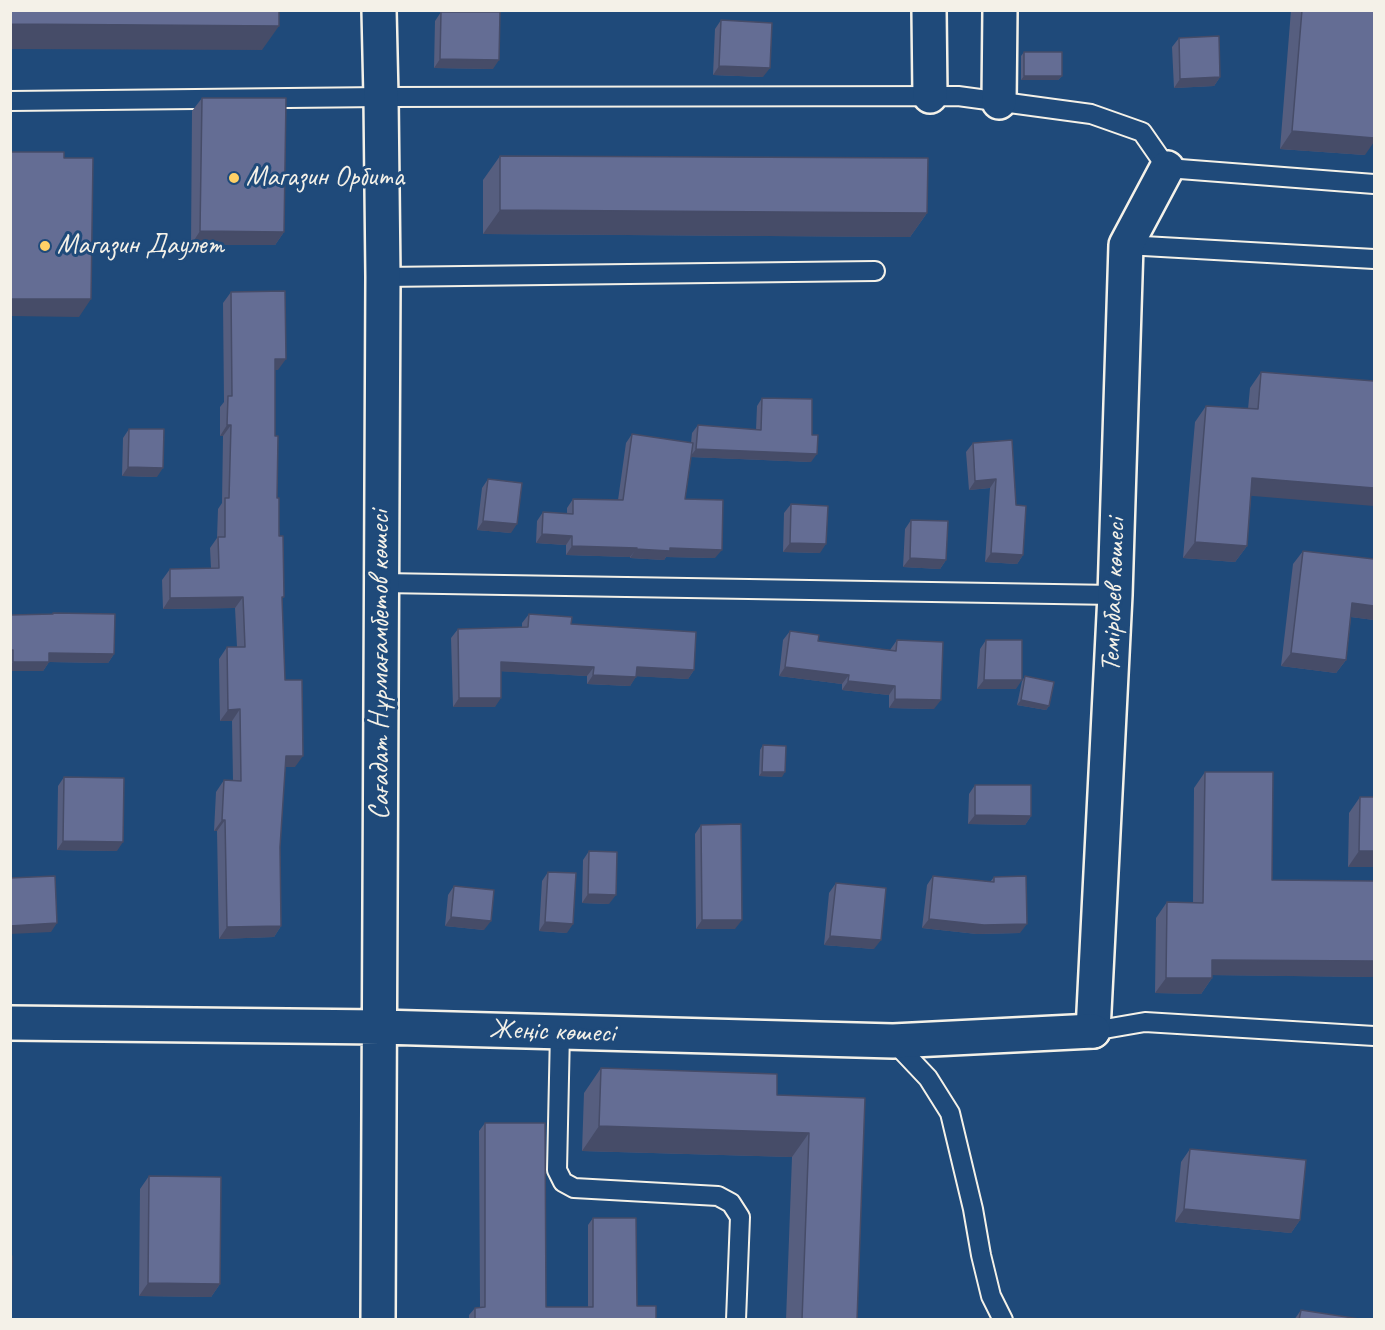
<!DOCTYPE html>
<meta charset="utf-8">
<style>
body{margin:0}
#map{position:relative;width:1385px;height:1330px;overflow:hidden;background:#1f4a7a;font-family:Caveat,sans-serif}
canvas{display:block}
.frame{position:absolute;inset:0;border:12px solid #f4f1e8;pointer-events:none}
</style>
<div id="map">
<canvas width="1385" height="1330"></canvas>
<div class="frame"></div>
</div>
<script>
const c = document.querySelector('canvas').getContext('2d');
c.lineJoin = 'round';
function shape(rows) {
  const path = new Path2D();
  for (const r of rows) {
    path.moveTo(r[0], r[1]);
    for (let i = 2; i < r.length; i += 2) path.lineTo(r[i], r[i + 1]);
  }
  return path;
}
function strokePath(path, color, width, dash) {
  c.strokeStyle = color;
  c.lineWidth = width;
  c.lineCap = dash ? 'butt' : 'round';
  c.setLineDash(dash || []);
  c.stroke(path);
}
function paint(path, color) {
  c.fillStyle = color;
  c.fill(path, 'evenodd');
}
function label(font, color, halo, rows, align = 'center') {
  c.font = font + ' Caveat,sans-serif';
  c.lineWidth = 6;
  c.setLineDash([]);
  c.textBaseline = 'middle';
  c.strokeStyle = halo;
  c.fillStyle = color;
  for (const [text, x, y, turn = 0] of rows) {
    c.save();
    c.translate(x, y);
    c.rotate((+turn || 0) * Math.PI / 180);
    c.textAlign = isNaN(turn) ? turn : align;
    if (halo) c.strokeText(text, 0, 0);
    c.fillText(text, 0, 0);
    c.restore();
  }
}
const lane = shape([
 [10,101,381,97,958,96,1091,114,1142,132,1167,168,1374,184],
 [1126,245,1374,259],
 [383,277,875,271],
 [382,583,1115,595],
 [1093,1031,1145,1022,1374,1036],
 [560,1032,557,1170,563,1182,574,1188,718,1196,731,1203,740,1217,736,1320],
 [893,1041,928,1078,950,1113,973,1209,981,1255,991,1296,1003,1320]
]);
const street = shape([
 [929,10,930,96],
 [999,102,1000,10],
 [1093,1031,1115,595,1126,245,1167,168]
]);
const secondary = shape([
 [10,1023,380,1027,893,1041,1093,1031],
 [378,1320,383,277,381,97,379,10]
]);
strokePath(lane, '#f4f1e8', 22);
strokePath(street, '#f4f1e8', 38);
strokePath(secondary, '#f4f1e8', 38);
strokePath(lane, '#1f4a7a', 18);
strokePath(street, '#1f4a7a', 33);
strokePath(secondary, '#1f4a7a', 33);
paint(shape([
 [1291,10,1374,10,1365,155,1280,149],
 [441,12,493,69,434,68,435,21],
 [721,20,763,77,713,75,715,29],
 [1179,38,1220,77,1214,86,1174,88,1172,47],
 [1024,52,1062,76,1058,80,1021,80,1021,56],
 [202,98,284,232,275,245,191,245,192,111],
 [500,156,927,213,910,237,483,234,483,180],
 [231,292,278,370,275,370,275,436,277,498,284,597,282,598,285,680,295,767,285,767,280,847,281,926,274,937,219,939,217,831,214,831,216,792,224,780,233,781,232,721,220,721,219,659,227,647,237,647,235,608,163,609,162,580,170,569,211,568,210,548,217,538,218,509,222,503,223,436,220,436,220,407,224,402,223,303],
 [1261,372,1247,546,1235,562,1183,558,1195,422,1206,406,1248,409,1250,388],
 [762,398,811,462,691,457,685,499,715,558,666,557,664,560,630,558,630,557,566,555,566,545,536,543,537,521,543,512,567,514,567,508,573,499,618,500,626,443,632,434,691,443,692,433,698,425,756,430,757,406],
 [129,429,157,477,122,476,123,438],
 [973,443,1016,505,1023,555,1017,564,985,562,990,488,969,490,966,452],
 [488,479,511,533,477,530,482,488],
 [791,504,820,553,783,552,784,513],
 [911,520,946,560,940,569,903,567,905,529],
 [1303,551,1374,559,1374,620,1351,617,1346,660,1336,673,1281,666,1293,564],
 [53,613,114,654,108,663,49,662,43,671,10,671,10,615,52,614],
 [529,614,571,624,694,670,688,679,636,676,630,686,587,684,587,676,501,671,495,707,453,707,451,638,458,629,522,627,522,623],
 [790,631,818,641,890,650,897,640,934,709,889,708,889,695,842,690,842,684,779,676,783,640],
 [986,640,1016,689,977,689,980,649],
 [1025,676,1049,706,1046,710,1017,705,1022,681],
 [763,745,782,777,759,776,760,750],
 [1205,772,1272,880,1374,881,1374,1000,1373,1000,1373,977,1212,975,1212,978,1201,994,1155,993,1156,918,1167,902,1193,902,1194,788],
 [64,777,117,851,57,850,58,786],
 [975,785,1031,816,1025,825,968,824,969,794],
 [1360,797,1374,867,1348,867,1349,813],
 [701,825,735,929,696,929,695,834],
 [589,851,609,904,582,903,583,860],
 [548,872,567,933,539,931,542,881],
 [933,876,990,882,994,877,1020,933,977,934,922,928,927,885],
 [836,883,874,949,824,945,829,893],
 [454,886,484,930,445,926,448,895],
 [601,1068,777,1095,865,1098,857,1320,786,1320,792,1157,582,1151,584,1093],
 [485,1123,546,1307,588,1307,588,1225,593,1218,637,1306,656,1320,469,1320,469,1315,475,1308,480,1307,479,1131],
 [1190,1149,1300,1220,1291,1233,1175,1222,1181,1162],
 [149,1176,220,1284,211,1297,139,1296,140,1189],
 [1301,1310,1366,1320,1294,1320]
]), '#565e7f');
paint(shape([
 [10,24,279,26,262,50,10,49],
 [440,59,499,60,493,69,434,68],
 [719,66,770,68,763,77,713,75],
 [1024,76,1062,76,1058,80,1021,80],
 [1220,77,1214,86,1174,88,1180,79],
 [1292,131,1374,138,1374,142,1365,155,1280,149],
 [500,210,927,213,910,237,483,234],
 [200,231,284,232,275,245,191,245],
 [10,299,91,299,79,317,10,316],
 [275,359,286,359,278,370,268,370],
 [227,425,231,425,223,436,220,436],
 [696,449,817,454,811,462,690,457],
 [128,467,163,468,157,477,122,476],
 [1252,478,1374,488,1374,506,1241,495],
 [996,479,990,488,969,490,975,481],
 [483,521,517,524,511,533,477,530],
 [542,534,572,536,566,545,536,543],
 [1195,542,1247,546,1235,562,1183,558],
 [790,543,826,544,820,553,783,552],
 [572,546,637,548,630,557,566,555],
 [670,548,722,550,715,558,666,557,664,560,630,558,636,549],
 [991,553,1023,555,1017,564,985,562],
 [910,558,946,560,940,569,903,567],
 [243,597,235,608,163,609,170,598],
 [1352,603,1374,606,1374,620,1343,616],
 [49,653,114,654,108,663,49,662,43,671,10,671,10,666,13,662],
 [1291,653,1346,660,1336,673,1281,666],
 [501,662,594,667,587,676,494,671],
 [637,667,694,670,688,679,631,676],
 [785,667,849,675,842,684,779,676],
 [593,675,636,677,630,686,587,684],
 [984,680,1022,680,1016,689,977,689],
 [848,681,895,686,889,695,842,690],
 [459,698,501,698,495,707,453,707],
 [895,699,941,700,934,709,889,708],
 [1021,700,1049,706,1046,710,1017,705],
 [240,709,232,721,220,721,228,710],
 [286,756,303,756,295,767,278,767],
 [762,772,785,772,782,777,759,776],
 [975,815,1031,816,1025,825,968,824],
 [222,820,225,820,217,831,214,831],
 [63,841,123,842,117,851,57,850],
 [1359,851,1374,851,1374,867,1348,867],
 [588,894,616,895,609,904,582,903],
 [451,917,491,921,484,930,445,926],
 [929,919,1027,924,1020,933,977,934,922,928],
 [702,920,742,920,735,929,696,929],
 [545,922,573,924,567,933,539,931],
 [57,923,51,932,10,934,10,926],
 [281,926,274,937,219,939,227,927],
 [830,936,881,940,874,949,824,945],
 [1212,960,1374,961,1374,975,1373,977,1201,975],
 [1166,978,1212,978,1201,994,1155,993],
 [599,1126,809,1133,792,1157,582,1151],
 [1184,1209,1300,1220,1291,1233,1175,1222],
 [148,1283,220,1284,211,1297,139,1296]
]), '#464c68');
const building = shape([
 [10,10,279,10,279,26,10,24,10,10],
 [1302,10,1374,10,1374,138,1292,131,1302,10],
 [441,12,500,12,499,60,440,59,441,12],
 [721,20,772,23,770,68,719,66,721,20],
 [1219,36,1220,77,1180,79,1179,38,1219,36],
 [1024,52,1062,52,1062,76,1024,76,1024,52],
 [202,98,286,98,284,232,200,231,202,98],
 [10,152,64,152,64,158,93,158,91,299,10,299,10,152],
 [500,156,928,158,927,213,500,210,500,156],
 [285,291,286,359,275,359,275,436,278,436,277,498,279,498,279,536,283,536,284,597,282,597,285,680,302,680,303,756,286,756,280,847,281,926,227,927,225,820,222,820,224,780,241,781,240,709,228,710,227,647,245,647,243,597,170,598,170,569,219,568,218,537,225,537,225,498,229,498,231,425,227,425,228,396,232,396,231,292,285,291],
 [1261,372,1374,381,1374,488,1252,478,1247,546,1195,542,1206,406,1258,409,1261,372],
 [762,398,812,399,812,435,818,435,817,454,696,449,698,425,761,430,762,398],
 [129,429,164,429,163,468,128,467,129,429],
 [632,434,693,443,685,499,723,500,722,550,670,548,670,551,636,549,637,548,572,546,572,536,542,534,543,512,573,514,573,499,623,500,632,434],
 [1012,440,1016,505,1026,506,1023,555,991,553,996,479,975,481,973,443,1012,440],
 [488,479,522,483,517,524,483,521,488,479],
 [791,504,828,506,826,544,790,543,791,504],
 [911,520,948,521,946,560,910,558,911,520],
 [1303,551,1374,559,1374,606,1352,603,1346,660,1291,653,1303,551],
 [53,613,115,614,114,654,49,653,49,662,13,662,13,650,10,650,10,615,53,614,53,613],
 [529,614,572,617,571,624,696,632,694,670,637,667,636,677,593,675,594,667,501,662,501,698,459,698,458,629,528,627,529,614],
 [790,631,819,635,818,641,896,651,897,640,943,642,941,700,895,699,895,686,848,681,849,675,785,667,790,631],
 [986,640,1022,640,1022,680,984,680,986,640],
 [1025,676,1054,682,1049,706,1021,700,1025,676],
 [763,745,786,746,785,772,762,772,763,745],
 [1205,772,1273,772,1272,880,1374,881,1374,961,1212,960,1212,978,1166,978,1167,902,1203,903,1205,772],
 [64,777,124,778,123,842,63,841,64,777],
 [975,785,1031,785,1031,816,975,815,975,785],
 [1360,797,1374,797,1374,851,1359,851,1360,797],
 [741,824,742,920,702,920,701,825,741,824],
 [589,851,617,852,616,895,588,894,589,851],
 [548,872,576,873,573,924,545,922,548,872],
 [55,876,57,923,10,926,10,878,55,876],
 [933,876,994,882,994,877,1026,876,1027,924,984,925,929,919,933,876],
 [836,883,886,888,881,940,830,936,836,883],
 [454,886,494,890,491,921,451,917,454,886],
 [601,1068,777,1074,777,1095,865,1098,857,1320,802,1320,809,1133,599,1126,601,1068],
 [485,1123,545,1123,546,1307,593,1307,593,1218,636,1218,637,1306,656,1306,656,1320,475,1320,475,1308,485,1307,485,1123],
 [1190,1149,1306,1160,1300,1220,1184,1209,1190,1149],
 [149,1176,221,1177,220,1284,148,1283,149,1176],
 [10,1256,12,1256,11,1311,10,1311,10,1256],
 [1301,1310,1366,1320,1299,1320,1301,1310]
]);
paint(building, '#646d94');
strokePath(building, '#464c68', 1.5);
for (const [x, y, r, color] of [
 [234,178,6,"#ffd166"],
 [45,246,6,"#ffd166"]
]) {
  const dot = new Path2D();
  dot.arc(x, y, r, 0, 2 * Math.PI);
  c.fillStyle = color;
  c.fill(dot);
  strokePath(dot, '#1f4a7a', 2);
}
label('28px', '#f4f1e8', '#1f4a7a', [
 ["Магазин Орбита",246,178],
 ["Магазин Даулет",57,246]
], 'left');
label('28px', '#f4f1e8', '#1f4a7a', [
 ["Темірбаев көшесі",1114,595,-88],
 ["Сағадат Нұрмағамбетов көшесі",381,665,-90],
 ["Жеңіс көшесі",552,1032,2]
]);
</script>
